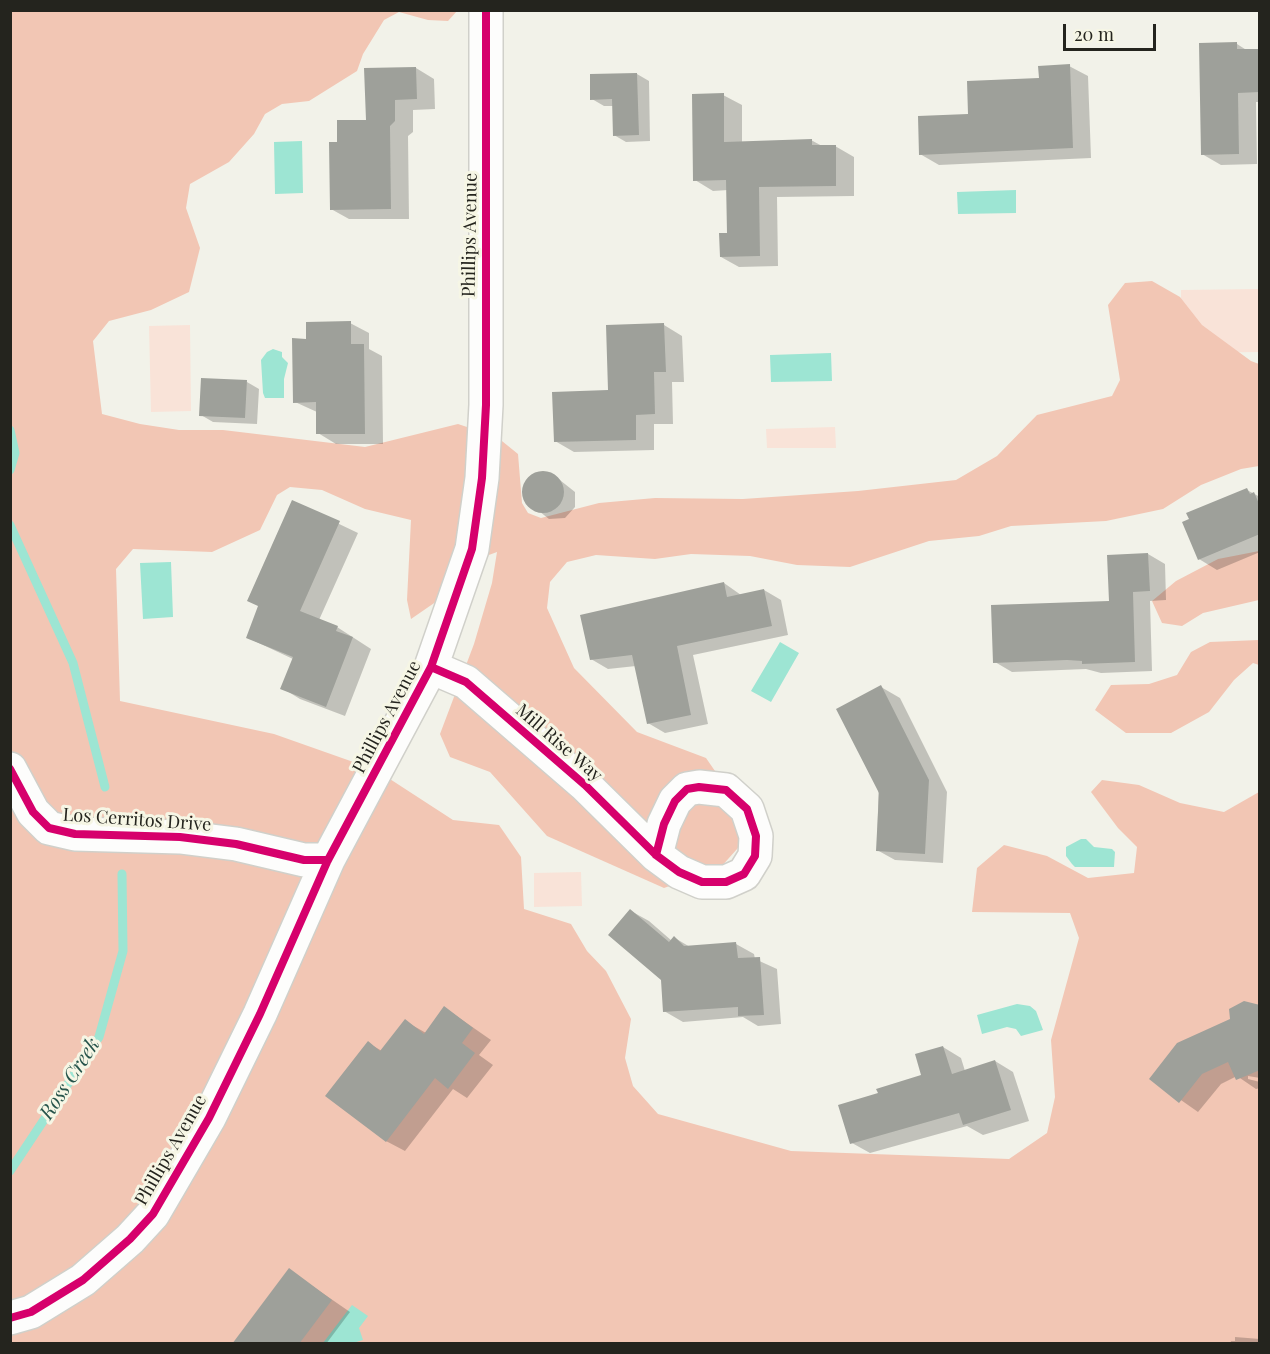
<!DOCTYPE html>
<style>
body{margin:0}
#map{position:relative;width:1270px;height:1354px;overflow:hidden;background:#f2f2e9;font-family:"Playfair Display",serif}
canvas{display:block}
.frame{position:absolute;inset:0;border:12px solid #24241e;pointer-events:none}
.scale{position:absolute;left:1063px;top:24px;width:93px;height:27px;box-sizing:border-box;border:3px solid #24241e;border-top:0;padding-left:8px;font-size:18px;line-height:21px;white-space:nowrap;color:#24241e;-webkit-text-stroke:4px #f6f6e5;paint-order:stroke}
</style>
<div id="map">
<canvas width="1270" height="1354"></canvas>
<div class="frame"></div>
<div class="scale">20 m</div>
</div>
<script>
const c = document.querySelector('canvas').getContext('2d');
c.lineJoin = 'round';
function paint(path, color) {
  c.fillStyle = color;
  c.fill(path, 'evenodd');
}
function shape(rows) {
  const path = new Path2D();
  for (const r of rows) {
    if (r.length === 3) {
      path.moveTo(r[0] + r[2], r[1]);
      path.arc(r[0], r[1], r[2], 0, 2 * Math.PI);
      continue;
    }
    path.moveTo(r[0], r[1]);
    for (let i = 2; i < r.length; i += 2) path.lineTo(r[i], r[i + 1]);
  }
  return path;
}
function strokePath(path, color, width, dash) {
  c.strokeStyle = color;
  c.lineWidth = width;
  c.lineCap = dash ? 'butt' : 'round';
  c.setLineDash(dash || []);
  c.stroke(path);
}
function label(font, color, halo, rows, align = 'center') {
  c.font = font + ' "Playfair Display",serif';
  c.lineWidth = 6;
  c.setLineDash([]);
  c.textBaseline = 'middle';
  c.strokeStyle = halo;
  c.fillStyle = color;
  for (const [text, x, y, turn = 0] of rows) {
    c.save();
    c.translate(x, y);
    c.rotate((+turn || 0) * Math.PI / 180);
    c.textAlign = isNaN(turn) ? turn : align;
    if (halo) c.strokeText(text, 0, 0);
    c.fillText(text, 0, 0);
    c.restore();
  }
}
paint(shape([
 [1259,289,1259,352,1181,353,1181,290],
 [190,325,191,411,151,412,149,326],
 [835,427,836,448,767,448,766,429],
 [581,872,582,906,534,907,534,873]
]), '#f9e3d8');
paint(shape([
 [10,11,457,11,448,21,428,20,399,12,384,20,363,54,357,71,309,101,282,104,265,114,254,134,229,162,190,184,186,208,200,248,189,292,151,310,109,321,93,341,102,414,140,424,179,430,223,430,365,447,458,424,497,437,518,454,522,503,528,513,541,518,599,503,655,498,743,499,858,491,956,480,997,456,1037,415,1112,396,1120,380,1108,305,1125,283,1152,281,1180,297,1202,325,1251,361,1259,364,1259,466,1241,469,1201,485,1163,509,1106,521,1011,526,979,536,929,541,850,567,797,565,750,556,691,554,655,559,596,555,567,562,550,582,547,608,574,668,637,732,706,758,733,797,746,839,720,868,664,888,547,836,490,772,450,757,440,734,474,644,492,583,497,552,451,569,440,599,411,619,407,600,411,520,365,509,322,490,290,487,277,495,260,530,212,552,133,549,116,569,120,701,274,734,376,770,453,820,499,825,521,857,524,909,571,924,587,951,606,971,631,1019,625,1058,633,1086,658,1114,791,1151,1009,1159,1047,1133,1055,1097,1051,1040,1079,938,1070,913,972,912,977,868,1004,845,1047,856,1088,878,1134,873,1137,847,1118,828,1091,792,1102,780,1139,785,1180,803,1224,812,1259,792,1259,1343,11,1343],
 [1259,551,1259,600,1203,613,1182,626,1162,623,1152,601,1176,581,1218,559],
 [1259,640,1259,665,1253,663,1234,680,1209,712,1171,733,1126,733,1095,710,1111,685,1149,684,1177,675,1191,652,1210,642]
]), '#f2c6b4');
paint(shape([
 [302,141,303,193,275,194,274,142],
 [1016,190,1016,213,958,214,957,192],
 [273,349,282,352,282,357,288,363,284,379,284,398,265,398,263,393,261,360,267,352],
 [831,353,832,381,771,382,770,355],
 [171,562,173,617,143,619,140,563],
 [780,642,799,653,771,702,751,691],
 [1081,839,1086,839,1094,847,1112,849,1115,852,1114,867,1075,867,1072,864,1066,856,1066,847],
 [1017,1004,1030,1006,1036,1011,1043,1030,1021,1036,1016,1029,1007,1027,982,1034,977,1015],
 [352,1305,368,1316,359,1328,363,1340,353,1343,323,1343]
]), '#9de5d3');
paint(shape([
 [1237,44,1248,51,1260,50,1260,102,1256,102,1257,164,1221,165,1202,154],
 [1069,66,1088,76,1091,158,939,165,920,154,969,115],
 [416,68,434,79,435,109,413,110,413,132,408,136,409,219,349,219,331,209,339,143,367,121],
 [637,74,649,81,650,141,626,142,614,135,614,106,604,106,592,99],
 [723,95,742,105,742,143,811,140,822,146,835,146,854,157,854,196,777,197,778,266,739,267,721,257,728,234,728,190,713,191,695,180],
 [350,323,369,333,369,349,382,356,383,444,336,444,318,433,317,412,295,402],
 [664,325,682,336,684,382,672,382,673,424,654,424,654,450,574,452,555,441,609,392],
 [247,382,259,389,257,424,213,422,201,415],
 [551,473,575,492,575,507,565,518,549,519,525,500,525,485,535,474],
 [1247,490,1260,497,1260,552,1217,570,1199,559],
 [293,502,358,533,319,620,337,627,371,649,345,716,300,699,282,688,293,659,248,638],
 [1148,554,1165,564,1166,600,1150,601,1152,671,1101,673,1086,669,1012,672,995,662,1111,602],
 [724,583,741,595,764,590,781,600,788,635,693,655,708,724,665,733,648,723,636,666,608,669,591,659],
 [881,687,900,698,947,792,943,863,895,860,877,850],
 [631,911,649,921,672,941,675,938,690,947,736,944,754,954,755,959,777,969,781,1024,758,1026,743,1017,683,1022,664,1011,663,979],
 [1260,1007,1260,1078,1248,1076,1248,1079,1260,1082,1260,1088,1256,1089,1237,1076,1221,1084,1198,1112,1151,1079],
 [445,1008,491,1040,479,1055,493,1065,467,1098,453,1089,405,1151,386,1141,368,1043,382,1051,405,1021,426,1033],
 [943,1047,961,1058,965,1071,995,1061,1013,1072,1029,1121,983,1135,967,1126,870,1153,852,1143,880,1094,923,1076],
 [289,1270,350,1312,326,1344,234,1344],
 [1235,1337,1260,1339,1260,1344,1230,1344,1231,1341,1235,1341]
]), '#0003');
strokePath(shape([
 [10,430,15,453,10,470],
 [10,525,73,663,105,787],
 [10,1171,99,1037,123,951,122,874]
]), '#9de5d3', 9);
paint(shape([
 [1237,42,1237,49,1260,49,1260,92,1238,93,1239,154,1201,155,1199,43],
 [1070,64,1073,148,919,155,918,116,968,114,967,81,1039,78,1038,66],
 [416,67,417,99,395,100,395,121,390,126,391,209,330,210,329,142,337,142,337,120,366,120,364,68],
 [637,73,639,135,613,136,612,99,590,100,590,74],
 [724,93,724,142,812,139,812,145,836,145,836,186,759,187,760,256,720,257,719,233,727,233,726,180,693,181,692,94],
 [351,321,351,344,364,344,365,434,316,434,316,402,293,403,292,338,306,339,306,322],
 [664,323,666,372,654,372,655,414,636,415,636,440,554,442,552,392,608,390,606,325],
 [201,378,247,380,245,418,199,416],
 [543,492,21],
 [1247,488,1250,494,1254,492,1260,506,1260,534,1198,560,1182,522,1189,519,1186,513],
 [292,500,340,521,300,611,338,626,336,631,353,637,326,707,280,689,293,657,246,638,258,606,247,601],
 [1148,553,1150,591,1133,592,1135,662,1082,664,1082,661,1067,660,993,663,991,605,1109,601,1107,555],
 [724,582,727,597,764,589,772,626,677,646,691,715,647,724,632,655,590,660,580,615],
 [881,685,929,780,925,854,876,851,879,793,836,709],
 [630,909,669,942,674,936,684,946,736,942,738,958,760,957,764,1015,738,1016,738,1007,663,1012,661,980,608,935],
 [1244,1001,1260,1005,1260,1070,1236,1080,1228,1062,1202,1074,1179,1103,1149,1079,1177,1043,1230,1019,1229,1009],
 [444,1006,473,1028,462,1043,475,1053,448,1089,435,1078,386,1142,325,1096,368,1041,380,1051,405,1019,424,1034],
 [943,1046,952,1074,995,1060,1011,1110,963,1125,959,1113,850,1144,838,1105,878,1093,876,1089,921,1075,915,1054],
 [289,1268,332,1300,299,1344,232,1344]
]), '#9ea09a');
const minor = shape([
 [431,667,466,682,585,785,656,855,679,872,702,882,726,882,744,874,755,856,756,836,747,809,726,790,699,787,687,789,675,801,664,824,656,855],
 [10,769,33,812,49,828,75,834,180,837,236,844,304,860,328,860],
 [10,1318,31,1312,83,1280,130,1239,153,1214,209,1118,260,1014,328,860,431,667,472,549,482,478,486,405,486,10]
]);
strokePath(minor, '#d0d0ca', 36);
strokePath(minor, '#fdfdfc', 33);
strokePath(shape([
 [431,667,466,682,585,785,656,855,679,872,702,882,726,882,744,874,755,856,756,836,747,809,726,790,699,787,687,789,675,801,664,824,656,855],
 [10,769,33,812,49,828,75,834,180,837,236,844,304,860,328,860],
 [10,1318,31,1312,83,1280,130,1239,153,1214,209,1118,260,1014,328,860,431,667,472,549,482,478,486,405,486,10]
]), '#d6006c', 8);
label('18px', '#24241e', '#f6f6e5', [
 ["Phillips Avenue",470,235,-89],
 ["Phillips Avenue",387,717,-62],
 ["Mill Rise Way",559,743,41],
 ["Los Cerritos Drive",137,820,4],
 ["Phillips Avenue",171,1150,-60]
]);
label('italic 20px', '#27544b', '#f6f6e5', [
 ["Ross Creek",70,1079,-57]
]);
</script>
